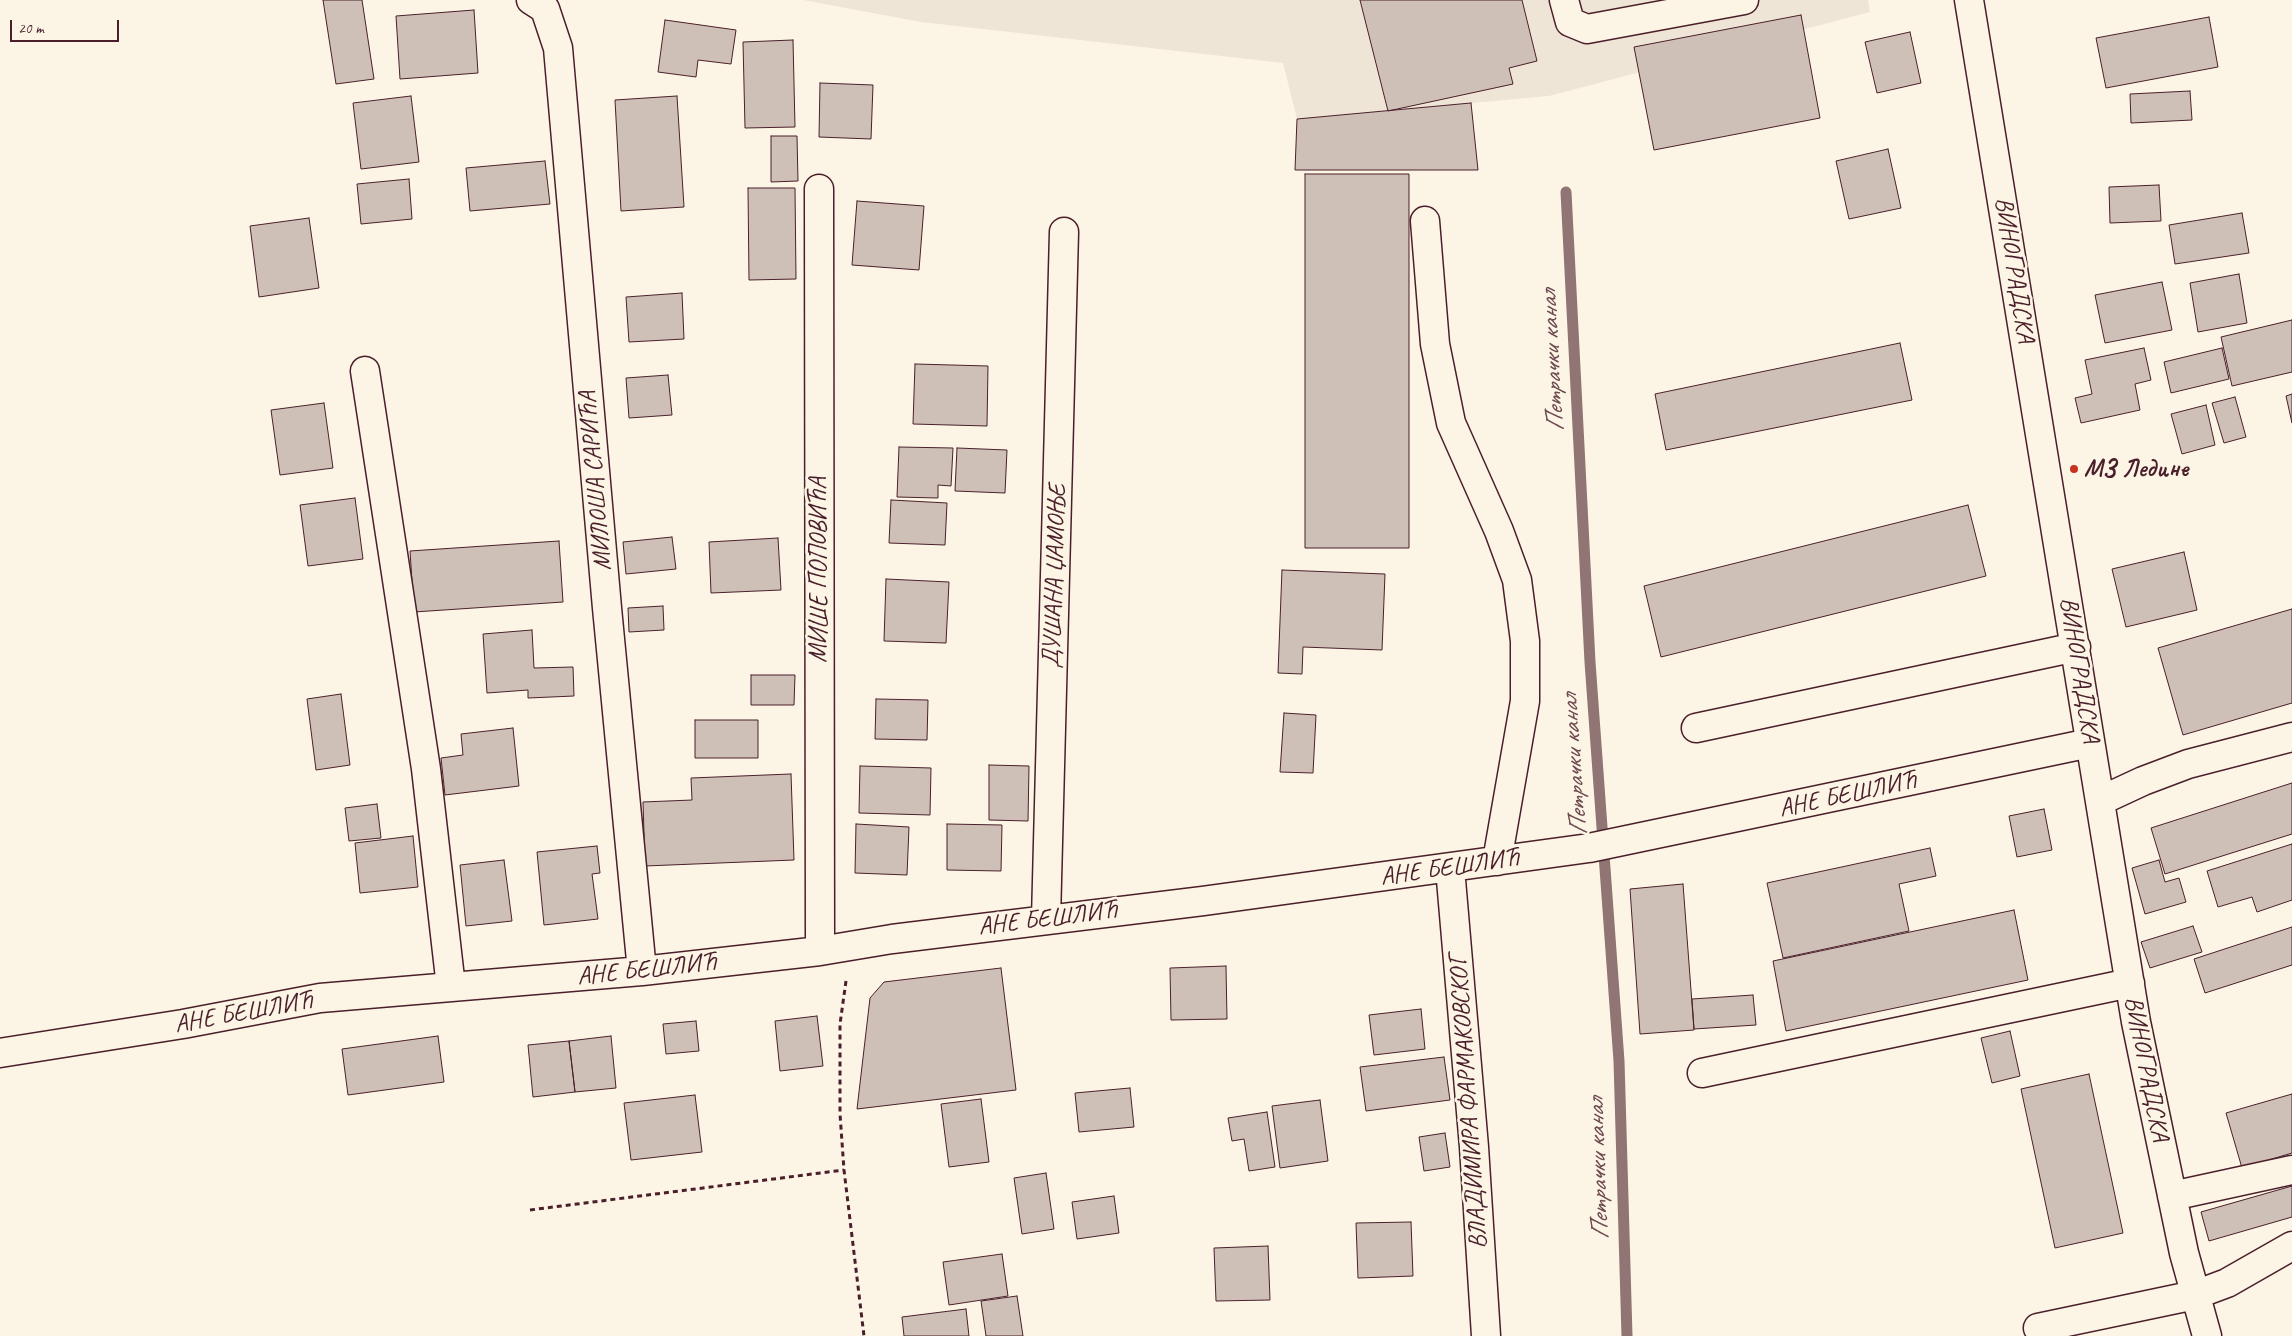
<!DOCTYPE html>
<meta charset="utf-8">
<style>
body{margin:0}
#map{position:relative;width:2292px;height:1336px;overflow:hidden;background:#fcf5e5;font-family:Caveat,sans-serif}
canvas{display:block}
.scale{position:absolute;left:10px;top:20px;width:109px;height:22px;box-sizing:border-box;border:2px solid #4a1f2b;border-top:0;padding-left:6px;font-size:15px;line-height:18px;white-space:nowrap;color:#4a1f2b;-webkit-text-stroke:4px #fcf5e5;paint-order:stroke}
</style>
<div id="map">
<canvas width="2292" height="1336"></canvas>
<div class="scale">20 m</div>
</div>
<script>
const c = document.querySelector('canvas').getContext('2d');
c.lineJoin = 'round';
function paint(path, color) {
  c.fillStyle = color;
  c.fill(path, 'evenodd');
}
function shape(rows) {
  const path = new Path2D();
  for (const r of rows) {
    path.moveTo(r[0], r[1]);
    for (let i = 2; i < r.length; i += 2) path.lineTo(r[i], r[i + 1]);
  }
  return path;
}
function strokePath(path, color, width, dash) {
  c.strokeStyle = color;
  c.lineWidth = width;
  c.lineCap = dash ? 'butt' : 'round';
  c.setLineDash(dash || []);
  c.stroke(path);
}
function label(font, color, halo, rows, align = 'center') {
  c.font = font + ' Caveat,sans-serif';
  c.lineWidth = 5;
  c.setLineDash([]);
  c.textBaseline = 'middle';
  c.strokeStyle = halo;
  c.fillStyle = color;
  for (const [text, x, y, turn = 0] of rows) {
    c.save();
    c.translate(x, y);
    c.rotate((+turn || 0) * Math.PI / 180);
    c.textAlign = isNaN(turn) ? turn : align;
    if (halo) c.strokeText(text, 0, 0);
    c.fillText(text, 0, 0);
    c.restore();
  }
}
paint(shape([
 [803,0,1868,0,1870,12,1549,96,1297,119,1283,63,921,22]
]), '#eee5d7');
strokePath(shape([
 [1566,192,1590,662,1619,1061,1627,1336]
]), '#917474', 11);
const building = shape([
 [323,0,362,0,374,79,336,84,323,0],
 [1360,0,1522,0,1537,61,1509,68,1513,84,1388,111,1360,0],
 [474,10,478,73,400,79,396,16,474,10],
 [1801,15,1820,118,1654,150,1634,47,1801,15],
 [2209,17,2218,67,2106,88,2096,38,2209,17],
 [665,20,736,30,731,64,698,60,696,77,658,72,665,20],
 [1910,32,1921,83,1877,93,1865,42,1910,32],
 [793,40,795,127,745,128,743,42,793,40],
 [820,83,873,85,871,139,819,137,820,83],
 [2190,91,2192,120,2131,123,2130,94,2190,91],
 [411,96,419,162,361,169,353,103,411,96],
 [677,96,684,207,621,211,615,100,677,96],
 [1471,103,1478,170,1295,170,1297,119,1471,103],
 [771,136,797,136,798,181,771,182,771,136],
 [1888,149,1901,208,1849,219,1836,161,1888,149],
 [545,161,550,204,470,211,466,168,545,161],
 [1305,174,1409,174,1409,548,1305,548,1305,174],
 [409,179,412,219,361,224,357,184,409,179],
 [2159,185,2161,221,2110,223,2109,187,2159,185],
 [748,188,795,188,796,279,749,280,748,188],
 [857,201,924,206,919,270,852,265,857,201],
 [2242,213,2249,253,2175,264,2169,225,2242,213],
 [309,218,319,288,259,297,250,226,309,218],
 [2239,274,2247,323,2198,332,2190,283,2239,274],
 [2162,282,2172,330,2105,343,2095,295,2162,282],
 [682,293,684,339,629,342,626,297,682,293],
 [2292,320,2292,372,2232,386,2221,337,2292,320],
 [1900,343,1912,400,1666,450,1655,394,1900,343],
 [2144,348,2151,380,2135,384,2140,410,2081,423,2075,398,2092,394,2085,360,2144,348],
 [2222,348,2229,379,2171,393,2164,362,2222,348],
 [915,364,988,366,987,426,913,424,915,364],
 [668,375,672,415,629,418,626,378,668,375],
 [2292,394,2292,423,2286,396,2292,394],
 [2235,397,2246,437,2224,443,2212,403,2235,397],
 [324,403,333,468,280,475,271,410,324,403],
 [2206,405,2215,445,2182,454,2171,414,2206,405],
 [899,447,953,448,951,486,938,485,938,498,897,497,899,447],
 [957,448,1007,450,1005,493,955,491,957,448],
 [355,498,363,559,308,566,300,505,355,498],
 [891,500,947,503,945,545,889,543,891,500],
 [1968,505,1986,576,1661,657,1644,586,1968,505],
 [672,537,676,569,626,574,623,542,672,537],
 [778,538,781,590,711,593,709,542,778,538],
 [559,541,563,602,414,612,410,551,559,541],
 [2184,552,2197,610,2126,627,2112,569,2184,552],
 [1282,570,1385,574,1382,650,1303,647,1302,674,1278,673,1282,570],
 [886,579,949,582,946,643,884,641,886,579],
 [663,606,664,630,629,632,628,608,663,606],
 [2292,609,2292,703,2183,735,2158,648,2292,609],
 [532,630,534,668,573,667,574,696,528,698,528,690,487,693,483,634,532,630],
 [751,675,795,675,794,705,751,705,751,675],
 [341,694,350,765,316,770,307,699,341,694],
 [876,699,928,700,927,740,875,739,876,699],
 [1284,713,1316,715,1313,773,1280,772,1284,713],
 [695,720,758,720,758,758,695,758,695,720],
 [513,728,519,786,445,795,441,758,463,755,461,734,513,728],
 [989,765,1029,766,1028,821,989,820,989,765],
 [860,766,931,768,930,815,859,813,860,766],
 [791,774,794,860,645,866,643,802,692,800,691,778,791,774],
 [2292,783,2292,834,2165,874,2151,828,2292,783],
 [377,804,381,838,349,841,345,808,377,804],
 [2044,809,2052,850,2017,857,2009,816,2044,809],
 [856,824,909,827,907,875,855,873,856,824],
 [947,824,1002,825,1001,871,947,870,947,824],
 [413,836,418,887,360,893,355,843,413,836],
 [2292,844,2292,900,2257,912,2252,897,2218,907,2207,871,2292,844],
 [597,846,600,873,592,874,598,919,544,925,537,852,597,846],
 [1930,848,1936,876,1899,884,1909,931,1783,958,1767,883,1930,848],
 [504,860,512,921,466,926,460,865,504,860],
 [2159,860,2165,882,2179,878,2186,902,2145,914,2132,868,2159,860],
 [1683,884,1694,1030,1640,1034,1630,889,1683,884],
 [2014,910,2028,980,1786,1031,1773,961,2014,910],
 [2193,926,2202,952,2150,968,2141,942,2193,926],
 [2292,927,2292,965,2205,993,2194,959,2292,927],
 [1226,966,1227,1019,1171,1020,1170,968,1226,966],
 [1001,968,1016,1090,857,1109,870,998,884,982,1001,968],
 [1753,995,1756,1025,1694,1029,1692,999,1753,995],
 [1421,1009,1425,1049,1374,1055,1369,1015,1421,1009],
 [817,1016,823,1066,780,1071,775,1021,817,1016],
 [696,1021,699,1051,666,1054,663,1024,696,1021],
 [2010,1031,2020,1076,1992,1083,1981,1038,2010,1031],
 [438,1036,444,1082,348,1095,342,1049,438,1036],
 [611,1036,616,1088,575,1092,569,1041,611,1036],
 [569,1041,575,1092,533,1097,528,1045,569,1041],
 [1444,1057,1450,1100,1366,1111,1360,1067,1444,1057],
 [2089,1074,2123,1233,2055,1248,2021,1089,2089,1074],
 [1130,1088,1134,1127,1079,1132,1075,1093,1130,1088],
 [2292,1094,2292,1153,2242,1168,2226,1113,2292,1094],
 [695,1095,702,1152,631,1160,624,1103,695,1095],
 [981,1099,989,1162,949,1167,941,1104,981,1099],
 [1320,1100,1328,1161,1280,1168,1272,1106,1320,1100],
 [1267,1112,1275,1167,1249,1171,1244,1139,1232,1141,1228,1118,1267,1112],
 [1445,1133,1450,1167,1424,1171,1419,1137,1445,1133],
 [1046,1173,1054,1229,1022,1234,1014,1178,1046,1173],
 [2292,1186,2292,1217,2209,1241,2201,1212,2292,1186],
 [1114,1196,1119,1233,1077,1239,1072,1202,1114,1196],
 [1411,1222,1413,1276,1358,1278,1356,1223,1411,1222],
 [1268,1246,1270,1300,1216,1301,1214,1248,1268,1246],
 [1002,1254,1008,1296,949,1305,943,1262,1002,1254],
 [1017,1296,1023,1336,986,1336,981,1301,1017,1296],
 [966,1309,969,1336,904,1336,902,1317,966,1309]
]);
paint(building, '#cfc0b7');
strokePath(building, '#4a1f2b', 1);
const minor = shape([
 [531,0,545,9,558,48,607,608,642,971],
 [1564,0,1570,22,1587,29,1744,0],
 [1969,0,2136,1022,2184,1253,2207,1336],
 [819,189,820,951],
 [1425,221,1435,344,1451,423,1499,531,1517,580,1525,641,1525,701,1497,861],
 [365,371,426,769,451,987],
 [1696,728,2076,647],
 [2100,801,2143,781,2188,764,2292,737],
 [1450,868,1474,1147,1486,1336],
 [1046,919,1064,232],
 [0,1053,183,1024,320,998,642,971,820,951,892,939,1203,901,1589,848,2090,743],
 [1702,1073,2130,983],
 [2172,1196,2292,1170],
 [2038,1328,2195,1295,2227,1283,2292,1246]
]);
strokePath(minor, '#4a1f2b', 31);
strokePath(shape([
 [846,981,840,1024,840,1114,844,1170,864,1336],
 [530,1210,844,1170]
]), '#4a1f2b', 3, [5, 4]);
strokePath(minor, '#fcf5e5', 28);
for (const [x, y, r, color] of [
 [2074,469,5,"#c8321e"]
]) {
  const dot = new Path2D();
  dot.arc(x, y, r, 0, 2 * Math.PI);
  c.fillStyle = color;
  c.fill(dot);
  strokePath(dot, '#fcf5e5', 2);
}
label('25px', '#4a1f2b', '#fcf5e5', [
 ["ВИНОГРАДСКА",2014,270,81],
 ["МИЛОША САРИЋА",596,481,-95],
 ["МИШЕ ПОПОВИЋА",819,570,-90],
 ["ДУШАНА ЏАМОЊЕ",1055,576,-88],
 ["ВИНОГРАДСКА",2079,670,81],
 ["АНЕ БЕШЛИЋ",1848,795,-12],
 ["АНЕ БЕШЛИЋ",1450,868,-8],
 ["АНЕ БЕШЛИЋ",1048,919,-7],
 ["АНЕ БЕШЛИЋ",647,970,-6],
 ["АНЕ БЕШЛИЋ",244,1013,-10],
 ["ВИНОГРАДСКА",2146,1069,79],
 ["ВЛАДИМИРА ФАРМАКОВСКОГ",1469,1102,-94]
]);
label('bold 25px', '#4a1f2b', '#fcf5e5', [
 ["МЗ Ледине",2084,469]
], 'left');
label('italic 26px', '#6d4950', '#fcf5e5', [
 ["Петрачки канал",1553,361,-93],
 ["Петрачки канал",1575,765,-94],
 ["Петрачки канал",1599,1169,-92]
]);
</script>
